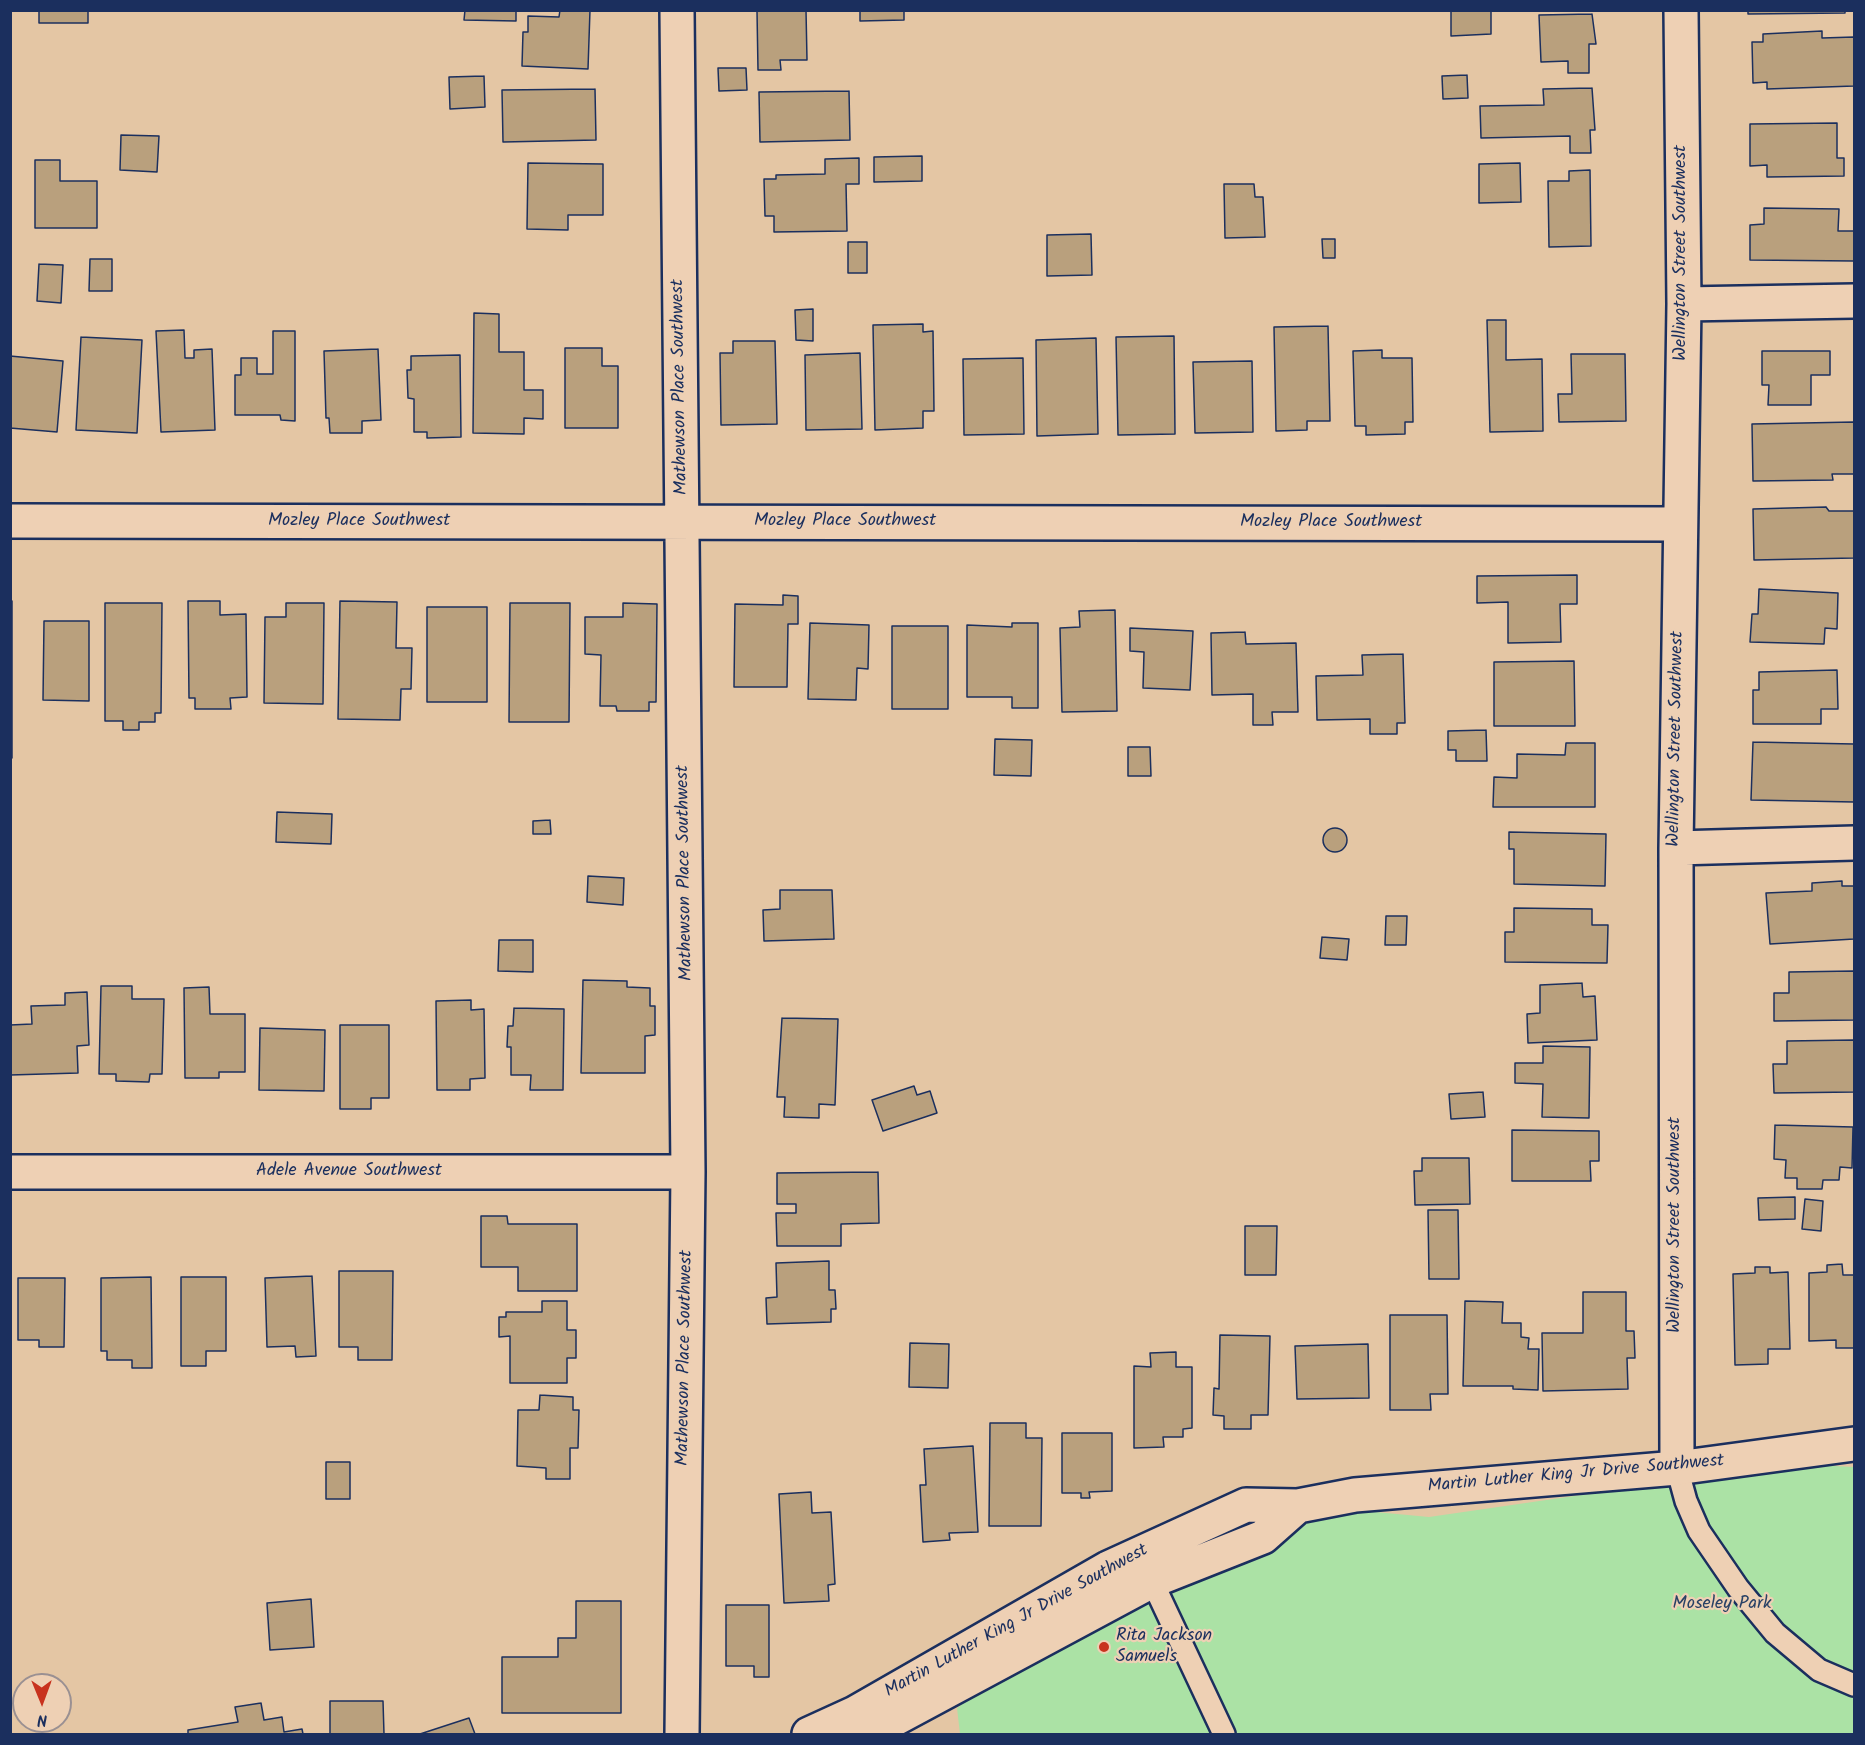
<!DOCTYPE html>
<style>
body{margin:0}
#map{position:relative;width:1865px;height:1745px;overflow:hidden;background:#e4c6a4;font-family:Kalam,sans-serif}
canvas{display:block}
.frame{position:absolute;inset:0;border:12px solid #1b2f5e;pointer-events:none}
.north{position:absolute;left:12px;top:1673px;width:60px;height:60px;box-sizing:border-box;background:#eed0b4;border:2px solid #9a9092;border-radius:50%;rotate:179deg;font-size:16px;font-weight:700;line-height:24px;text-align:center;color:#1b2f5e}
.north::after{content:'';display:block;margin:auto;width:21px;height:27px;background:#c8321e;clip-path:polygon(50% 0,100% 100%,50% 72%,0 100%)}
</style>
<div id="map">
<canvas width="1865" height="1745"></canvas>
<div class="frame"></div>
<div class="north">N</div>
</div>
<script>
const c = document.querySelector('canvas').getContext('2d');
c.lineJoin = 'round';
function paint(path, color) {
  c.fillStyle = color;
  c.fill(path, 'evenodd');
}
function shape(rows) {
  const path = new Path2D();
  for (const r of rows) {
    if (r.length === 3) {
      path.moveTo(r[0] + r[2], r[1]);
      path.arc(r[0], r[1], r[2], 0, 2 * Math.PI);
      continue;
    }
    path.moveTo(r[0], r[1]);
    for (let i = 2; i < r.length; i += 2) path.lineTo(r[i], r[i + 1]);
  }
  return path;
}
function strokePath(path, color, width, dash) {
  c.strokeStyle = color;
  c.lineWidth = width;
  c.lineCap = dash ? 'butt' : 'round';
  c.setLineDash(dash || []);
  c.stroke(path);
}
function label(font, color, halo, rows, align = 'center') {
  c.font = font + ' Kalam,sans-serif';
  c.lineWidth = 4.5;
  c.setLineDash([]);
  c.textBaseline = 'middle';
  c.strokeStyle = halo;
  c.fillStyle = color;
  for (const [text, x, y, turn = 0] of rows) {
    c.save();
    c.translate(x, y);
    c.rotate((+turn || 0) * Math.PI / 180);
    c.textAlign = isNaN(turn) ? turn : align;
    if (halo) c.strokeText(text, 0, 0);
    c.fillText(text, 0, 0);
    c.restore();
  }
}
paint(shape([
 [1795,1464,1854,1467,1854,1734,960,1734,957,1708,1226,1498,1429,1517]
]), '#abe2a5');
const building = shape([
 [39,10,88,10,88,23,39,23,39,10],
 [465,10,516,10,516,21,464,20,465,10],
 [560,10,590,10,588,69,522,66,523,32,528,32,528,16,559,17,560,10],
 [806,10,807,60,780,60,781,70,758,70,757,11,806,10],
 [860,10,904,10,904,20,860,21,860,10],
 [1491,10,1491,34,1451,36,1451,11,1491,10],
 [1748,10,1845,10,1845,13,1748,14,1748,10],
 [1592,14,1596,44,1589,44,1589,73,1568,73,1568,61,1541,62,1539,15,1592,14],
 [1822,31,1822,38,1854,37,1854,86,1767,89,1767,82,1753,83,1752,42,1763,42,1763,34,1822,31],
 [718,68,746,68,747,90,719,91,718,68],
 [1467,75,1468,98,1443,99,1442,76,1467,75],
 [484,76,485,107,450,109,449,77,484,76],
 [1592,88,1595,130,1590,130,1591,153,1570,153,1570,136,1481,138,1480,106,1544,105,1543,89,1592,88],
 [595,89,596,140,503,142,502,90,595,89],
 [849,91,850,140,760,142,759,92,849,91],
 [1837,123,1837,158,1844,158,1844,176,1767,177,1767,165,1750,166,1750,124,1837,123],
 [121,135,159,136,157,172,120,170,121,135],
 [922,156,922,181,874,182,874,157,922,156],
 [859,158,859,184,846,184,847,231,774,232,774,216,765,216,764,179,776,179,776,175,825,174,825,159,859,158],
 [35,160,60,160,60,181,97,181,97,228,35,228,35,160],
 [528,163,603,164,603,215,568,215,568,230,527,229,528,163],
 [1520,163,1521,202,1479,203,1479,164,1520,163],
 [1590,170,1591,246,1549,247,1548,181,1569,181,1569,171,1590,170],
 [1224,184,1254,184,1255,197,1263,197,1265,237,1225,238,1224,184],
 [1764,208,1839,209,1838,231,1854,231,1854,261,1750,260,1750,225,1764,224,1764,208],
 [1091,234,1092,275,1047,276,1047,235,1091,234],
 [1322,239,1335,239,1335,258,1323,258,1322,239],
 [848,242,867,242,867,273,848,273,848,242],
 [90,259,112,259,112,291,89,291,90,259],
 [39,264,63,265,61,303,37,301,39,264],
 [813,309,813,341,796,340,795,310,813,309],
 [474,313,499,314,499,352,524,352,524,390,543,390,543,419,524,418,524,434,473,433,474,313],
 [1487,320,1506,320,1506,360,1542,359,1543,431,1490,432,1487,320],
 [923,324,923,332,933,331,934,411,923,411,923,428,875,430,873,325,923,324],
 [1328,326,1330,421,1307,421,1307,430,1276,431,1274,327,1328,326],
 [184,330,185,358,194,358,194,350,212,349,215,430,161,432,156,331,184,330],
 [273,331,295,331,295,421,281,420,280,415,235,415,235,375,241,375,241,358,257,358,257,374,273,374,273,331],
 [1174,336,1175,434,1118,435,1116,337,1174,336],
 [81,337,142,340,137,433,76,430,81,337],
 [1096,338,1098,434,1037,436,1036,340,1096,338],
 [733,341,775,341,777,424,721,425,720,353,733,353,733,341],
 [565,348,602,348,602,366,618,366,618,428,565,428,565,348],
 [378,349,381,420,362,421,362,433,330,433,329,418,326,418,324,351,378,349],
 [1382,350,1382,358,1412,358,1413,422,1405,422,1405,434,1366,435,1366,426,1355,426,1353,351,1382,350],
 [1762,351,1830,351,1830,375,1811,375,1811,405,1768,405,1769,385,1762,385,1762,351],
 [860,353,862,429,806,430,805,355,860,353],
 [1571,354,1625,354,1626,421,1559,422,1558,394,1572,394,1571,354],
 [460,355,461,437,427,438,427,432,414,432,414,399,408,398,407,370,411,370,411,356,460,355],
 [10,356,63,361,57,432,10,428,10,356],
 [1023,358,1024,434,964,435,963,359,1023,358],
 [1252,361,1253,432,1195,433,1193,362,1252,361],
 [1854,422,1854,474,1832,474,1833,480,1753,481,1752,424,1854,422],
 [1826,507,1829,511,1854,511,1854,558,1754,560,1753,509,1826,507],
 [1577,575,1577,604,1560,604,1561,642,1508,643,1508,602,1477,603,1477,576,1577,575],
 [1759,589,1838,593,1837,629,1825,628,1824,644,1750,642,1752,614,1758,614,1759,589],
 [783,595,798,596,798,624,788,624,787,687,734,687,735,604,783,605,783,595],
 [10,601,12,601,12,758,10,758,10,601],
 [188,601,220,601,220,615,246,614,247,697,230,698,231,709,195,709,195,698,189,698,188,601],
 [340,601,397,602,396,648,412,648,411,689,401,689,400,720,338,719,340,601],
 [105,603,162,603,161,713,155,713,155,722,139,722,139,730,123,730,123,721,105,721,105,603],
 [286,603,324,603,323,704,264,703,265,617,286,617,286,603],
 [510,603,570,603,569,722,509,722,510,603],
 [623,603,657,604,656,702,649,702,649,711,617,711,616,706,600,706,601,655,585,654,585,617,623,617,623,603],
 [427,607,487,607,487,702,427,702,427,607],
 [1115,610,1117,711,1062,712,1060,628,1080,627,1079,611,1115,610],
 [44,621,89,621,89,701,43,700,44,621],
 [810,623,869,625,868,669,857,668,856,700,808,699,810,623],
 [1012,623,1038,623,1038,708,1012,708,1012,697,967,697,967,625,1012,627,1012,623],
 [892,626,948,626,948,709,892,709,892,626],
 [1130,628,1193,631,1190,690,1143,688,1144,652,1130,651,1130,628],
 [1245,632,1246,644,1296,643,1298,712,1272,712,1273,725,1253,725,1253,694,1212,695,1211,633,1245,632],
 [1403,654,1405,723,1397,723,1397,734,1370,734,1370,719,1317,720,1316,676,1363,675,1362,655,1403,654],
 [1574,661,1575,726,1494,726,1494,662,1574,661],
 [1837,670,1838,709,1821,709,1821,724,1753,724,1753,690,1759,690,1759,672,1837,670],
 [1486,730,1487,761,1456,761,1456,750,1448,750,1448,731,1486,730],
 [995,739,1032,740,1031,776,994,775,995,739],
 [1753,742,1854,744,1854,802,1751,800,1753,742],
 [1566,743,1595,743,1595,807,1493,807,1494,777,1517,778,1517,754,1565,755,1566,743],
 [1128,747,1150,747,1151,776,1128,776,1128,747],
 [277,812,332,814,331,844,276,842,277,812],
 [550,820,551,834,533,834,533,821,550,820],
 [1335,840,12],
 [1509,832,1606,834,1605,886,1514,884,1514,849,1509,849,1509,832],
 [588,876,624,878,623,905,587,902,588,876],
 [1842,881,1842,886,1854,886,1854,939,1770,944,1766,893,1812,891,1812,883,1842,881],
 [780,890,832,890,834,939,764,941,763,910,780,909,780,890],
 [1514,908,1592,909,1592,925,1608,925,1607,963,1505,962,1505,932,1514,932,1514,908],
 [1386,916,1407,916,1406,945,1385,945,1386,916],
 [1322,937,1349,939,1347,960,1320,958,1322,937],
 [499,940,533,940,533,972,498,971,499,940],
 [1854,971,1854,1020,1774,1021,1774,993,1789,993,1789,972,1854,971],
 [583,980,627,981,627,987,650,988,650,1006,655,1006,655,1035,645,1036,645,1073,581,1073,583,980],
 [1582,983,1583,997,1595,996,1597,1040,1528,1043,1527,1014,1540,1013,1540,985,1582,983],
 [101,986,132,986,132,999,164,999,162,1074,150,1074,149,1082,116,1081,116,1074,99,1074,101,986],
 [209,987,210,1014,245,1014,245,1072,219,1072,219,1078,185,1078,184,988,209,987],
 [87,992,89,1045,77,1046,78,1073,10,1075,10,1025,32,1024,31,1006,65,1005,65,993,87,992],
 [471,1000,471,1010,484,1009,485,1078,470,1079,470,1090,437,1090,436,1001,471,1000],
 [514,1008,564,1009,563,1090,530,1090,531,1075,511,1075,511,1047,507,1047,508,1026,513,1026,514,1008],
 [782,1018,838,1019,835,1105,819,1104,819,1118,784,1117,785,1097,777,1097,782,1018],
 [340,1025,389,1025,389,1098,371,1098,371,1109,340,1109,340,1025],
 [260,1028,325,1030,324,1091,259,1090,260,1028],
 [1854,1040,1854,1092,1774,1093,1773,1064,1787,1064,1787,1041,1854,1040],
 [1543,1046,1590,1047,1589,1118,1542,1117,1543,1084,1515,1083,1515,1063,1543,1063,1543,1046],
 [914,1086,917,1095,930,1091,937,1113,883,1131,872,1100,914,1086],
 [1483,1092,1485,1117,1451,1119,1449,1094,1483,1092],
 [1775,1125,1853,1127,1852,1168,1840,1167,1839,1180,1823,1180,1822,1189,1797,1189,1797,1178,1785,1178,1786,1160,1774,1159,1775,1125],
 [1512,1130,1599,1131,1599,1161,1590,1161,1591,1181,1512,1181,1512,1130],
 [1422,1158,1469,1158,1470,1204,1415,1205,1414,1171,1422,1171,1422,1158],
 [878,1172,879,1223,841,1224,841,1246,777,1246,776,1213,796,1213,796,1204,777,1204,777,1173,878,1172],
 [1795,1197,1795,1219,1759,1220,1758,1198,1795,1197],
 [1805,1199,1823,1201,1821,1231,1802,1229,1805,1199],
 [1428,1210,1458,1210,1459,1279,1429,1279,1428,1210],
 [481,1216,507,1216,508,1224,577,1224,577,1291,518,1291,518,1267,481,1267,481,1216],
 [1245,1226,1277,1226,1276,1275,1245,1275,1245,1226],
 [829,1261,829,1290,835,1290,836,1309,831,1309,831,1322,767,1324,766,1298,777,1297,776,1263,829,1261],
 [1842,1264,1843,1275,1854,1275,1854,1348,1836,1348,1836,1340,1809,1341,1809,1273,1827,1272,1827,1265,1842,1264],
 [1755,1267,1770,1267,1770,1273,1788,1272,1790,1349,1768,1349,1768,1364,1735,1365,1733,1274,1755,1273,1755,1267],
 [339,1271,393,1271,392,1360,358,1360,358,1347,339,1347,339,1271],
 [312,1276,316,1356,296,1357,295,1346,267,1347,265,1278,312,1276],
 [151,1277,152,1368,132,1368,132,1360,107,1360,107,1351,101,1351,101,1278,151,1277],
 [181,1277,226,1277,226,1351,206,1351,206,1366,181,1366,181,1277],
 [18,1278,65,1278,64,1347,39,1347,39,1340,18,1340,18,1278],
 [1583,1292,1626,1292,1626,1331,1634,1331,1635,1358,1627,1358,1628,1389,1543,1391,1542,1333,1583,1333,1583,1292],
 [542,1301,567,1301,567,1330,576,1330,576,1358,567,1358,567,1383,510,1383,510,1336,499,1337,499,1317,506,1317,506,1312,542,1312,542,1301],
 [1465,1301,1503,1302,1502,1323,1521,1323,1521,1337,1529,1338,1528,1349,1539,1349,1538,1390,1513,1389,1513,1386,1463,1386,1465,1301],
 [1390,1315,1447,1315,1448,1394,1430,1394,1431,1410,1390,1410,1390,1315],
 [1220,1335,1270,1336,1268,1415,1251,1415,1251,1429,1224,1429,1224,1416,1213,1415,1214,1388,1219,1389,1220,1335],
 [910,1343,949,1344,948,1388,909,1387,910,1343],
 [1368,1344,1369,1398,1297,1399,1295,1346,1368,1344],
 [1176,1352,1176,1367,1192,1367,1192,1428,1183,1429,1183,1437,1163,1437,1164,1447,1134,1448,1134,1366,1151,1367,1150,1353,1176,1352],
 [540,1395,573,1397,573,1410,579,1410,578,1448,570,1448,570,1479,546,1479,546,1468,517,1466,518,1410,539,1410,540,1395],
 [990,1423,1026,1423,1026,1438,1042,1438,1041,1526,989,1526,990,1423],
 [1062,1433,1112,1433,1112,1491,1089,1492,1090,1498,1081,1498,1081,1493,1062,1493,1062,1433],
 [973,1446,978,1532,949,1533,950,1540,923,1542,920,1485,926,1485,924,1449,973,1446],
 [326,1462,350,1462,350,1499,326,1499,326,1462],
 [811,1492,812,1513,831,1512,835,1584,828,1585,829,1601,784,1603,779,1494,811,1492],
 [311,1599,314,1647,270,1650,267,1603,311,1599],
 [576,1601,621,1601,621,1713,502,1713,502,1657,558,1657,558,1638,576,1638,576,1601],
 [726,1605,769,1605,769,1677,754,1677,754,1666,726,1666,726,1605],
 [330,1701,383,1701,384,1734,330,1734,330,1701],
 [261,1703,264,1720,282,1717,284,1732,302,1729,303,1734,188,1734,188,1730,238,1722,235,1707,261,1703],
 [469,1718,475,1734,420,1734,469,1718]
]);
paint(building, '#b9a07d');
strokePath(building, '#1b2f5e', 1.5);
const lane = shape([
 [1677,1468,1686,1501,1699,1531,1738,1588,1775,1633,1819,1670,1854,1685],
 [1152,1581,1224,1734]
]);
const street = shape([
 [677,10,688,1172,682,1734],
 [1684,304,1854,301],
 [10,521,1679,524],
 [1676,848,1854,843],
 [10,1172,688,1172],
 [1677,1468,1676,848,1684,304,1681,10]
]);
const secondary = shape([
 [809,1734,855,1713,1108,1568,1246,1505,1298,1506,1355,1495,1677,1468,1854,1444],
 [867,1734,1152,1581,1263,1537,1298,1506]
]);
strokePath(lane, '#1b2f5e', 26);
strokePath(street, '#1b2f5e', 38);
strokePath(secondary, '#1b2f5e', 38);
strokePath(lane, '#eed0b4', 21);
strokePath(street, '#eed0b4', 33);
strokePath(secondary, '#eed0b4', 33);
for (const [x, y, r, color] of [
 [1104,1647,6,"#c8321e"]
]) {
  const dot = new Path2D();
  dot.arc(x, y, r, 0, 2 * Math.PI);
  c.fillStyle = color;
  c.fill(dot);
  strokePath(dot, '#eed0b4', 2);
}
label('18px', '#1b2f5e', '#eed0b4', [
 ["Wellington Street Southwest",1682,253,-90],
 ["Mathewson Place Southwest",681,387,-91],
 ["Mozley Place Southwest",359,522],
 ["Mozley Place Southwest",845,522],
 ["Mozley Place Southwest",1331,523],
 ["Wellington Street Southwest",1677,739,-89],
 ["Mathewson Place Southwest",686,873,-91],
 ["Adele Avenue Southwest",349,1172],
 ["Wellington Street Southwest",1676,1225,-90],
 ["Mathewson Place Southwest",686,1358,-89],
 ["Martin Luther King Jr Drive Southwest",1576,1475,-5],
 ["Martin Luther King Jr Drive Southwest",1017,1622,-29]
]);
label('18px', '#294165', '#eed0b4', [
 ["Moseley Park",1722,1605]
]);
label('18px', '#1b2f5e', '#eed0b4', [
 ["Rita Jackson",1116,1637],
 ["Samuels",1116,1658]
], 'left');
</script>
